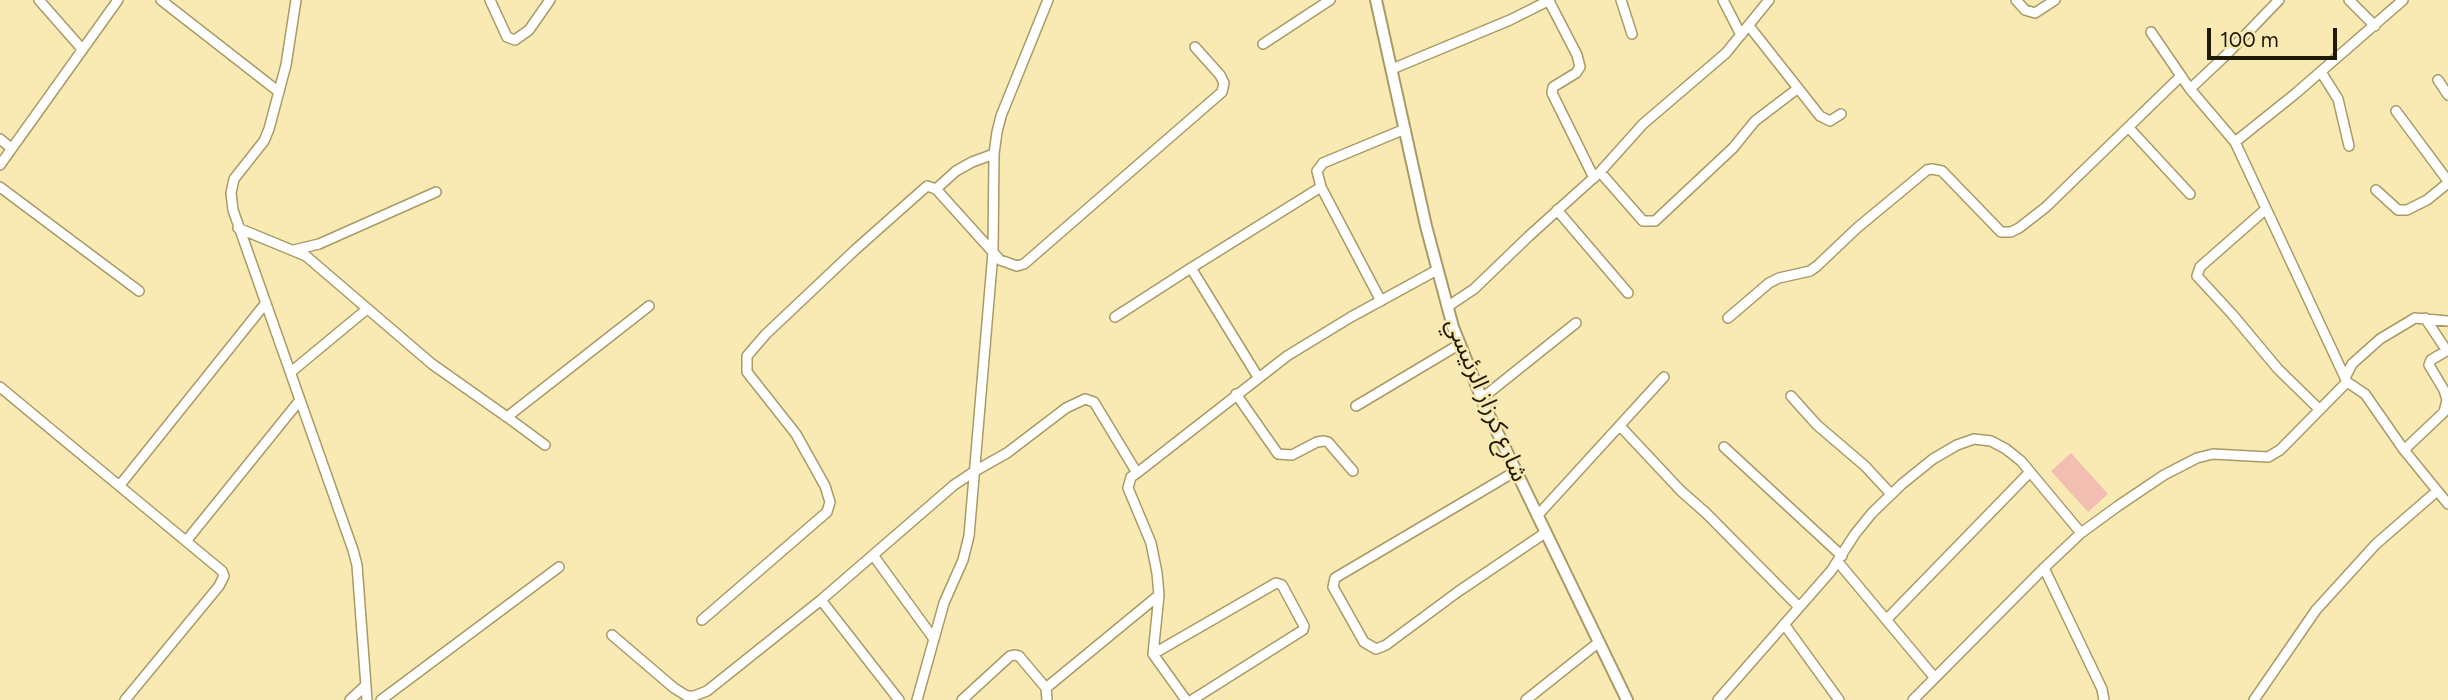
<!DOCTYPE html>
<meta charset="utf-8">
<style>
body{margin:0}
#map{position:relative;width:2448px;height:700px;overflow:hidden;background:#f9eab3;font-family:Figtree,sans-serif}
canvas{display:block}
.scale{position:absolute;left:2207px;top:28px;width:130px;height:32px;box-sizing:border-box;border:4px solid #201a05;border-top:0;padding-left:9px;font-size:21px;line-height:24px;white-space:nowrap;color:#201a05;-webkit-text-stroke:5px #f9eab3;paint-order:stroke}
</style>
<div id="map">
<canvas width="2448" height="700"></canvas>
<div class="scale">100 m</div>
</div>
<script>
const c = document.querySelector('canvas').getContext('2d');
c.lineJoin = 'round';
function paint(path, color) {
  c.fillStyle = color;
  c.fill(path, 'evenodd');
}
function shape(rows) {
  const path = new Path2D();
  for (const r of rows) {
    path.moveTo(r[0], r[1]);
    for (let i = 2; i < r.length; i += 2) path.lineTo(r[i], r[i + 1]);
  }
  return path;
}
function strokePath(path, color, width, dash) {
  c.strokeStyle = color;
  c.lineWidth = width;
  c.lineCap = dash ? 'butt' : 'round';
  c.setLineDash(dash || []);
  c.stroke(path);
}
function label(font, color, halo, rows, align = 'center') {
  c.font = font + ' Figtree,"Noto Sans Arabic",sans-serif';
  c.lineWidth = 5;
  c.setLineDash([]);
  c.textBaseline = 'middle';
  c.strokeStyle = halo;
  c.fillStyle = color;
  for (const [text, x, y, turn = 0] of rows) {
    c.save();
    c.translate(x, y);
    c.rotate((+turn || 0) * Math.PI / 180);
    c.textAlign = isNaN(turn) ? turn : align;
    if (halo) c.strokeText(text, 0, 0);
    c.fillText(text, 0, 0);
    c.restore();
  }
}
paint(shape([
 [2071,453,2108,494,2088,512,2051,471]
]), '#f1beb1');
const minor = shape([
 [39,0,82,49],
 [161,0,279,92],
 [296,0,286,65,269,129,264,141,234,179,231,193,233,210,353,550,357,565,367,700],
 [490,0,507,37,515,40,529,30,550,0],
 [1621,0,1632,34],
 [1723,0,1741,35],
 [2016,0,2025,10,2035,13,2055,0],
 [2349,0,2375,26],
 [1549,1,1577,55,1580,67,1576,73,1553,87,1552,93,1594,178],
 [1749,26,1820,116,1830,121,1841,114],
 [2151,32,2190,89,2235,142],
 [1263,44,1330,0],
 [1392,69,1510,20,1550,0],
 [2321,72,2338,99,2349,146],
 [2438,80,2448,95],
 [2190,89,2225,56,2279,0],
 [2396,111,2448,181],
 [2129,128,2190,194],
 [0,139,11,148],
 [0,165,118,0],
 [1600,172,1643,221,1655,221,1733,148,1755,121,1797,89],
 [0,187,139,291],
 [936,189,956,171,972,162,994,154],
 [2376,190,2398,210,2407,210,2427,200,2448,183],
 [2266,209,2200,267,2197,276,2232,314,2278,369,2319,409],
 [1557,210,1628,293],
 [238,228,306,256,432,364,507,417,649,306],
 [294,250,319,244,436,192],
 [1191,268,1321,187],
 [1381,301,1321,187,1317,171,1323,163,1405,129],
 [1447,307,1474,289,1529,236,1600,172,1643,124,1726,53,1769,0],
 [1115,317,1191,268,1258,377],
 [1728,318,1769,283,1779,278,1810,271,1817,266,1857,228,1927,170,1932,169,1942,171,2001,232,2011,232,2019,228,2046,207,2181,76],
 [2425,318,2447,351],
 [291,372,367,309],
 [2345,378,2352,364,2380,339,2415,318,2448,321],
 [2347,382,2365,394,2404,450,2448,504],
 [0,387,222,571,224,576,219,586,125,700],
 [1236,394,1278,454,1292,455,1317,442,1324,441,1328,442,1353,471],
 [1791,396,1817,425,1865,466,1891,494],
 [1481,399,1576,323],
 [1356,406,1460,344],
 [507,417,545,445],
 [1620,426,1681,491,1706,513,1799,607],
 [1724,447,1842,556],
 [2404,450,2444,412,2447,400,2444,390,2429,365,2431,360,2448,350],
 [1516,471,1335,578,1333,587,1364,642,1376,649,1386,645,1459,591,1545,533],
 [1137,473,1287,356,1351,317,1437,270],
 [120,485,265,304],
 [1537,516,1664,377],
 [187,540,300,400],
 [873,555,934,639],
 [1838,562,1934,677],
 [2044,568,2102,689,2104,700],
 [821,600,899,700],
 [702,620,827,512,830,502,825,486,796,434,747,372,747,356,766,334,856,249,927,186,936,189,1000,260,1017,266,1024,264,1222,92,1224,83,1220,75,1195,47],
 [1886,620,2030,472],
 [1784,624,1839,700],
 [612,635,674,688,687,696,694,696,707,691,821,600,954,485,975,471,1007,453,1066,408,1085,399,1094,402,1137,473,1131,477,1128,488,1151,543,1157,573,1159,595,1153,654,1186,700],
 [1153,654,1276,583,1282,585,1304,626,1303,630,1192,700],
 [1046,688,1159,595],
 [350,700,366,685],
 [381,700,559,567],
 [917,700,944,603,963,560,969,536,993,252,994,154,997,132,1001,116,1048,0],
 [962,700,1010,656,1014,655,1019,656,1046,688,1047,700],
 [1526,700,1599,642],
 [1718,700,1831,571,1855,534,1872,513,1902,484,1933,459,1957,445,1974,439,1991,441,2006,449,2021,461,2081,533],
 [1913,700,2044,568,2081,533,2118,506,2164,475,2197,458,2213,454,2268,457,2280,450,2347,382,2235,142,2295,94,2403,0],
 [2254,700,2316,610,2376,544,2437,491]
]);
const tertiary = shape([
 [1376,0,1426,226,1453,327,1486,409,1627,700]
]);
strokePath(minor, '#a99a66', 12);
strokePath(tertiary, '#a99a66', 14);
strokePath(minor, '#fff', 9);
strokePath(tertiary, '#fff', 10);
label('24px', '#201a05', '#f9eab3', [
 ["شارع كرزاز الرئيسي",1486,400,67]
]);
</script>
